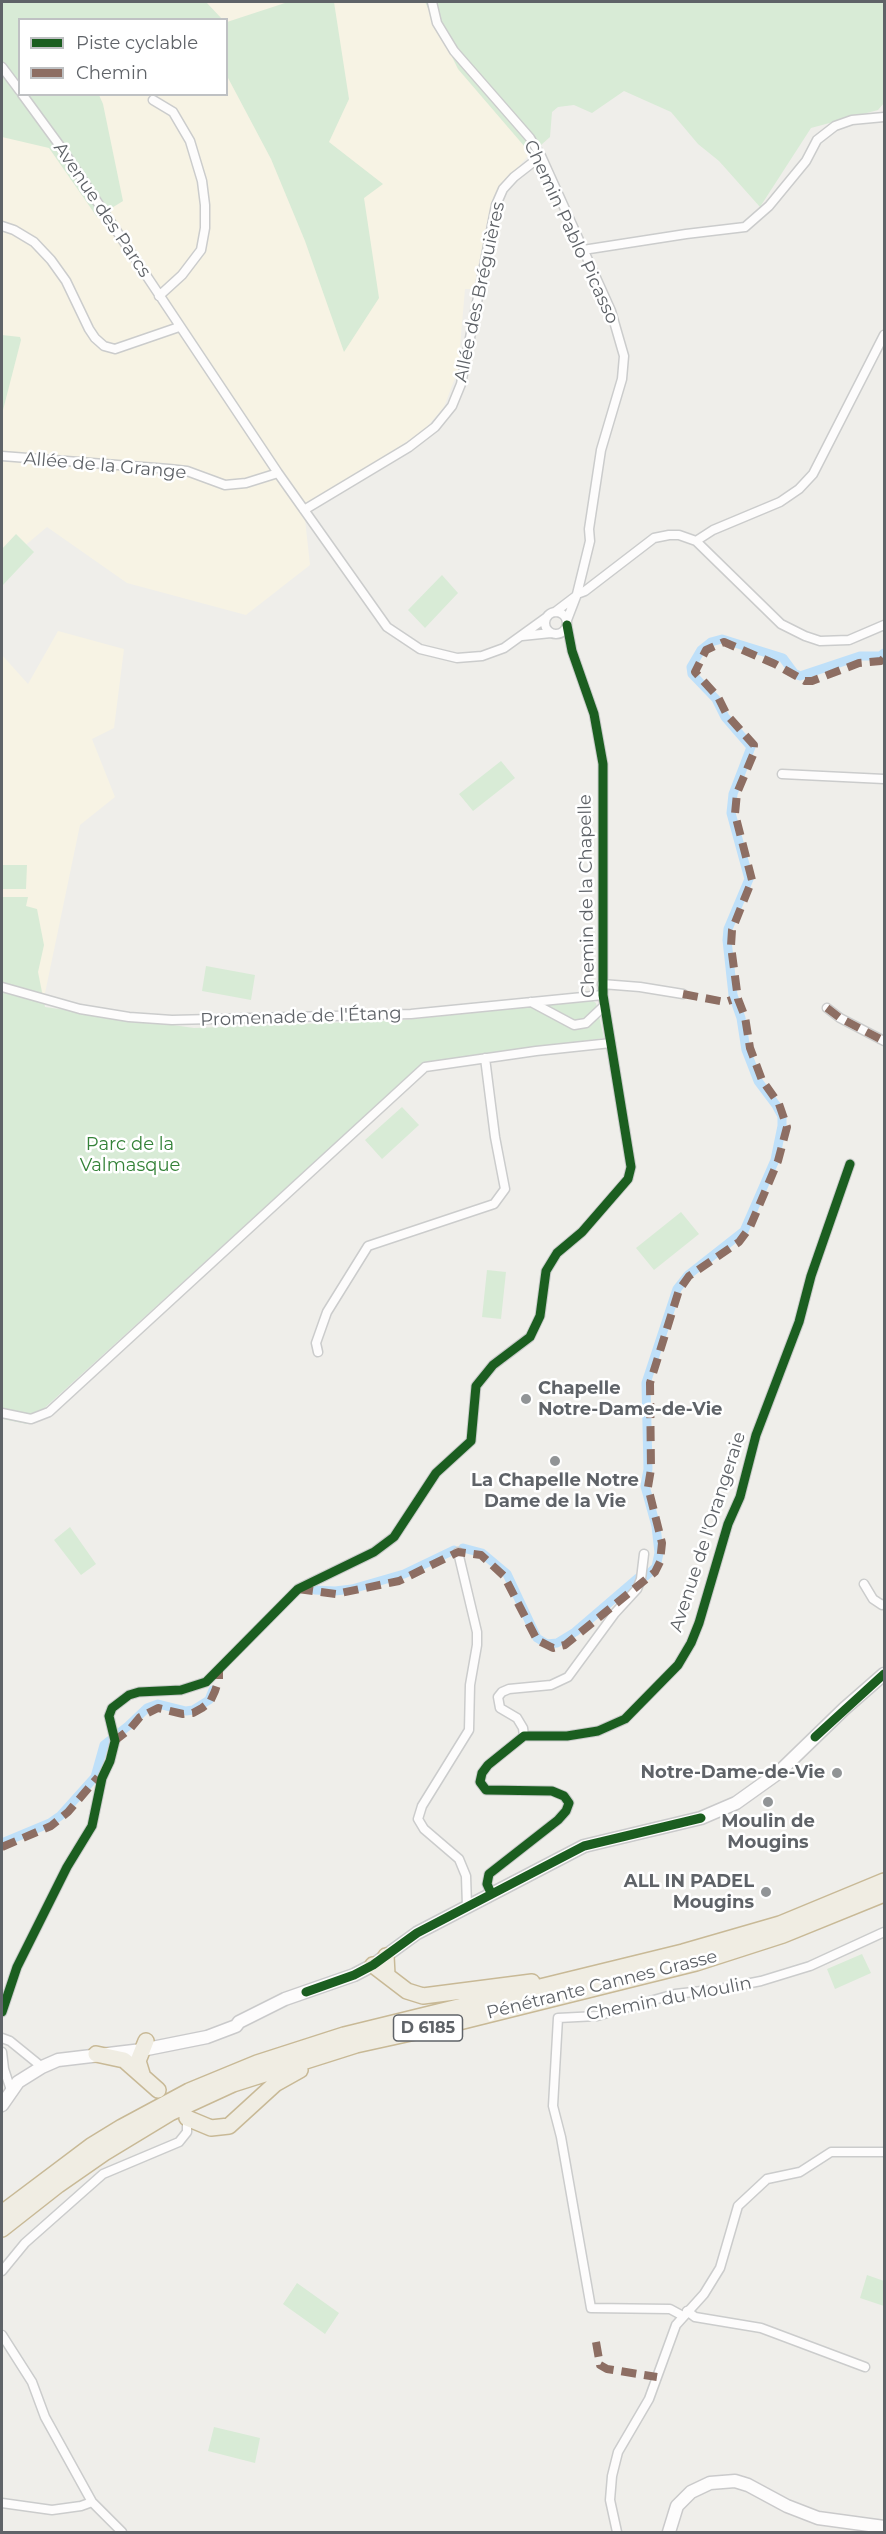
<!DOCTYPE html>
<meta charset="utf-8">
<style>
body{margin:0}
#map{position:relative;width:886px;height:2534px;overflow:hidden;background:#efeeea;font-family:Montserrat,sans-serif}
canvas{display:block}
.frame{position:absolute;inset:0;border:3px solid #5f6368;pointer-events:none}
.legend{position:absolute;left:18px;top:18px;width:210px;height:78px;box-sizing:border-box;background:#fff;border:2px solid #bfc1c3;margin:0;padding:8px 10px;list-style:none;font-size:18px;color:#5f6368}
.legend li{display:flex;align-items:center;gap:12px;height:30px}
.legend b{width:30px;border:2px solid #bfc1c3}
</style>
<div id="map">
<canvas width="886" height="2534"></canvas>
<div class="frame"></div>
<ul class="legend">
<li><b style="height:8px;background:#1b5e20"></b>Piste cyclable</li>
<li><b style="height:8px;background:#8d6e63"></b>Chemin</li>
</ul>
</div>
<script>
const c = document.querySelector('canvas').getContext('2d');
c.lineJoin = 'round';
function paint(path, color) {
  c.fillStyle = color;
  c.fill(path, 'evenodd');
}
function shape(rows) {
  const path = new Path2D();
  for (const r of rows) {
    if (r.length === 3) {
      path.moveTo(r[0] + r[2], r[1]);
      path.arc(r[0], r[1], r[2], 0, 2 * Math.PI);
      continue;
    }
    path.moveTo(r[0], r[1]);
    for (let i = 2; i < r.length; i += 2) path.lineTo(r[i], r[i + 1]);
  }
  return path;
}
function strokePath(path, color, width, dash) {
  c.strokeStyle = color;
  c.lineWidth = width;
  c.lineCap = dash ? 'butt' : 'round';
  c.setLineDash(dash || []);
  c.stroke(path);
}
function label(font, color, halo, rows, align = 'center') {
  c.font = font + ' Montserrat,sans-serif';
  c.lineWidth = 5;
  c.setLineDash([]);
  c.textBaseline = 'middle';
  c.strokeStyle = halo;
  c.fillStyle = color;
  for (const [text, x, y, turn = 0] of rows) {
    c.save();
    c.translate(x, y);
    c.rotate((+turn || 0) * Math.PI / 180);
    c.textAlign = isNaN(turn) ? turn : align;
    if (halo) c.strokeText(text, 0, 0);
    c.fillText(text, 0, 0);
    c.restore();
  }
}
paint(shape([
 [2,2,432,2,536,147,497,191,489,212,474,289,465,289,458,370,444,407,424,430,304,510,310,565,246,615,127,583,47,527,2,565],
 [20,20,226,20,226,94,20,94],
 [58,631,124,649,114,728,92,739,115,797,80,825,44,998,2,987,2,655,28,684]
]), '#f7f3e4');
paint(shape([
 [2,2,206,2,222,19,20,20,20,94,99,95,103,104,123,201,97,217,49,148,2,137],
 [288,2,334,2,349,99,329,142,383,184,364,198,379,298,344,352,305,241,271,159,227,76,227,22],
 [425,2,884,2,884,103,878,110,811,128,760,207,719,161,698,144,671,112,624,91,592,113,574,105,558,107,552,112,550,137,531,154,458,69],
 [2,335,20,337,21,340,2,414],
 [16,534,34,552,2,586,2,549],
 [442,575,458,593,425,628,408,610],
 [501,761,515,778,473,811,459,794],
 [2,865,27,865,26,889,2,889],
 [2,897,28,897,26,906,37,909,44,945,38,972,45,1007,194,1028,404,1020,591,1000,596,1003,604,1038,422,1064,27,1424,2,1419],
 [206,966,255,975,251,1000,202,991],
 [402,1107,419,1125,382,1159,365,1140],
 [681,1212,699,1234,654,1270,636,1248],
 [487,1270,506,1272,501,1319,482,1317],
 [70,1527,96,1564,81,1575,54,1540],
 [862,1954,871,1973,835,1989,827,1969],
 [867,2275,884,2281,884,2306,860,2298],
 [297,2283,339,2313,325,2334,283,2304],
 [214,2427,260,2438,255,2463,208,2451]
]), '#d8ebd6');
strokePath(shape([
 [463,1548,482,1553,507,1574,537,1638,547,1644,557,1643,575,1632,638,1578,646,1576,656,1567,659,1553,656,1526,645,1486,648,1469,646,1383,677,1289,688,1275,744,1231,775,1160,782,1126,782,1116,776,1105,758,1081,746,1050,741,1018,733,995,727,940,728,929,749,879,731,813,733,794,751,747,725,717,716,699,692,674,691,667,701,650,711,642,722,639,783,658,794,673,800,676,860,656,880,656,884,653],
 [315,1590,335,1591,352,1589,404,1574,454,1550],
 [2,1843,50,1823,60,1816,95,1777,104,1745,128,1726,147,1708,158,1704,186,1711,193,1710,209,1700,213,1690]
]), '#bfe0f9', 9);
const street = shape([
 [432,2,437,23,454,51,530,138,541,156,611,311,624,356,622,379,601,450,589,529,590,541,577,594,567,620],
 [2,67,20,91],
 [22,94,60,146,278,473,387,627,420,649,457,658,482,656,504,648,547,617],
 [153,100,173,112,190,141,202,181,205,205,205,228,201,250,182,275,159,296],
 [2,226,14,230,34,242,51,260,66,281,89,329,95,338,104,346,115,349,179,327],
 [583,250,686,234,745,227,769,206,806,161,817,140,835,126,852,120,884,117],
 [2,456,169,469,187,471,225,485,246,483,278,473],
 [304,510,409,447,435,427,452,406,461,384,496,205,503,189,514,177,541,156],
 [696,541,713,530,780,502,799,489,813,474,884,335],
 [577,594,585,591,654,538,669,535,679,535,696,541,781,624,805,636,820,641,849,640,884,625],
 [555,612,576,596],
 [556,623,11],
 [522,636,551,633],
 [782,774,884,779],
 [602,984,640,987,683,994],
 [2,987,80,1009,129,1017,172,1020,411,1014,603,995],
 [531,1002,574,1025,586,1023,604,1006],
 [827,1008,840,1018,884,1041],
 [318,1352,316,1343,327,1312,368,1246,494,1204,505,1189,495,1137,485,1058],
 [2,1413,31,1419,49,1412,425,1067,536,1051,611,1043],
 [458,1552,477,1632,477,1645,470,1685,469,1730,422,1806,418,1819,424,1829,459,1859,466,1876,467,1906],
 [864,1584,873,1599,882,1605,884,1604],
 [524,1736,523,1728,517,1718,500,1708,498,1697,502,1692,509,1689,551,1685,568,1677,615,1613,637,1589,641,1579,644,1554],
 [491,1893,487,1884,489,1874,558,1820,566,1811,569,1803,564,1796,552,1791,486,1790,480,1782,482,1773,488,1765,524,1736,567,1736,598,1731,625,1719,678,1665,691,1643,699,1623,728,1524,740,1497,756,1435,799,1322,811,1276,850,1164],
 [2,2012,17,1967,67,1867,92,1826,102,1778,110,1761,115,1741,109,1716,112,1708,129,1695,139,1692,181,1690,206,1682,298,1589,374,1552,394,1537,436,1473,471,1441,476,1386,493,1365,530,1337,540,1316,546,1271,557,1253,582,1232,628,1179,631,1167,603,995,603,764,594,714,572,651,567,625],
 [2,2038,10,2041,42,2067],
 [2,2052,4,2069,11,2090],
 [2,2271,25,2243,103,2174,179,2142,187,2132,187,2118],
 [687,2311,695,2317,761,2328,865,2367],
 [683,2316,670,2309,591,2308,561,2137,553,2106,558,2018,597,2016,675,1994,720,1989,761,1981,810,1966,884,1932],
 [2,2335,32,2382,45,2417,92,2502,122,2532],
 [2,2503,52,2510,81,2506,92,2502],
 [617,2532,610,2500,612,2476,618,2452,649,2399,676,2325,704,2294,720,2268,738,2206,767,2179,800,2172,831,2152,884,2152]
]);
const secondary = shape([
 [2,2105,18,2082,42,2067,58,2060,142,2050,207,2037,236,2026,239,2022,285,1999,354,1975,373,1965,417,1933,584,1846,701,1818,736,1803,778,1773,844,1709,884,1674],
 [669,2532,677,2506,691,2492,710,2483,735,2481,748,2485,787,2506,818,2518,884,2527]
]);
const highway = shape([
 [386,1956,387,1975],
 [373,1965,407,1991,423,1996,532,1982],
 [96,2054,124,2060,158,2090],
 [142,2074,138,2061,146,2041],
 [187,2118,211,2128,229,2126,275,2084,300,2070],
 [2,2213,91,2146,122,2127,189,2091,257,2063,344,2035,683,1952,780,1924,884,1881],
 [2,2229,58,2185,104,2153,170,2113,233,2084,356,2045,447,2025,696,1963,783,1935,884,1894]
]);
strokePath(street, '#cbcccc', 11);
strokePath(secondary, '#cacacb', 15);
strokePath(highway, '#c8b996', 18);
strokePath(street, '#fdfcfc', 8);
strokePath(secondary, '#fdfcfc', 12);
strokePath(highway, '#f0ede3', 15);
strokePath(shape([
 [683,994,725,1002,731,1000],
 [827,1008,840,1018,884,1041],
 [298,1589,336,1594,399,1581,458,1552,481,1555,504,1576,537,1640,553,1648,565,1645,655,1572,660,1562,662,1543,648,1487,651,1469,650,1383,679,1290,689,1276,739,1242,750,1227,778,1161,787,1127,779,1104,762,1080,750,1048,745,1017,738,999,731,946,732,930,752,880,735,814,737,793,753,755,754,745,727,715,718,697,695,672,706,650,724,642,775,664,805,681,812,681,859,663,881,661,884,658],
 [113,1742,130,1729,140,1717,158,1708,183,1714,193,1713,202,1708,210,1702,215,1691,219,1679,219,1670],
 [2,1847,51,1826,68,1812,98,1777],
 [596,2342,600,2365,607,2369,657,2377]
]), '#8d6e63', 8, [15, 8]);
strokePath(shape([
 [815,1737,884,1674],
 [491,1893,487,1884,489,1874,558,1820,566,1811,569,1803,564,1796,552,1791,486,1790,480,1782,482,1773,488,1765,524,1736,567,1736,598,1731,625,1719,678,1665,691,1643,699,1623,728,1524,740,1497,756,1435,799,1322,811,1276,850,1164],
 [306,1992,354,1975,373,1965,417,1933,584,1846,701,1818],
 [2,2012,17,1967,67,1867,92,1826,102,1778,110,1761,115,1741,109,1716,112,1708,129,1695,139,1692,181,1690,206,1682,298,1589,374,1552,394,1537,436,1473,471,1441,476,1386,493,1365,530,1337,540,1316,546,1271,557,1253,582,1232,628,1179,631,1167,603,995,603,764,594,714,572,651,567,625]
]), '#1b5e20', 9);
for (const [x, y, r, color] of [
 [526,1399,6,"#919496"],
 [555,1461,6,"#919496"],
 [837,1773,6,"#919496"],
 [768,1802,6,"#919496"],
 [766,1892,6,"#919496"]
]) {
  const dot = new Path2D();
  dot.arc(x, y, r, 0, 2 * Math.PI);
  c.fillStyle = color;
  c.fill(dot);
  strokePath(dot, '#fff', 2);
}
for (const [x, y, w] of [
 [428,2028,69]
]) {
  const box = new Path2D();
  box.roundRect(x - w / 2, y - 13, w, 26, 4.5);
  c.fillStyle = '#fff';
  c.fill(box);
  strokePath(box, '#5f6368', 1.5);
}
label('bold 16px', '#5f6368', null, [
 ["D 6185",428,2028]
]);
label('18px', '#5f6368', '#fff', [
 ["Avenue des Parcs",102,210,56],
 ["Chemin Pablo Picasso",571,232,65],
 ["Allée des Bréguières",480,292,-78],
 ["Allée de la Grange",105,466,5],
 ["Chemin de la Chapelle",587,896,-91],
 ["Promenade de l'Étang",301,1017,-2],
 ["Avenue de l'Orangeraie",708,1532,-72],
 ["Pénétrante Cannes Grasse",602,1985,-14],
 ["Chemin du Moulin",669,1999,-11]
]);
label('18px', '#348238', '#fff', [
 ["Parc de la",130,1145],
 ["Valmasque",130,1166]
]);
label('bold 18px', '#5f6368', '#fff', [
 ["Chapelle",538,1389,"left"],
 ["Notre-Dame-de-Vie",538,1410,"left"],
 ["La Chapelle Notre",555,1481],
 ["Dame de la Vie",555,1502],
 ["Notre-Dame-de-Vie",825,1773,"right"],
 ["Moulin de",768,1822],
 ["Mougins",768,1843],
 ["ALL IN PADEL",754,1882,"right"],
 ["Mougins",754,1903,"right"]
]);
</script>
